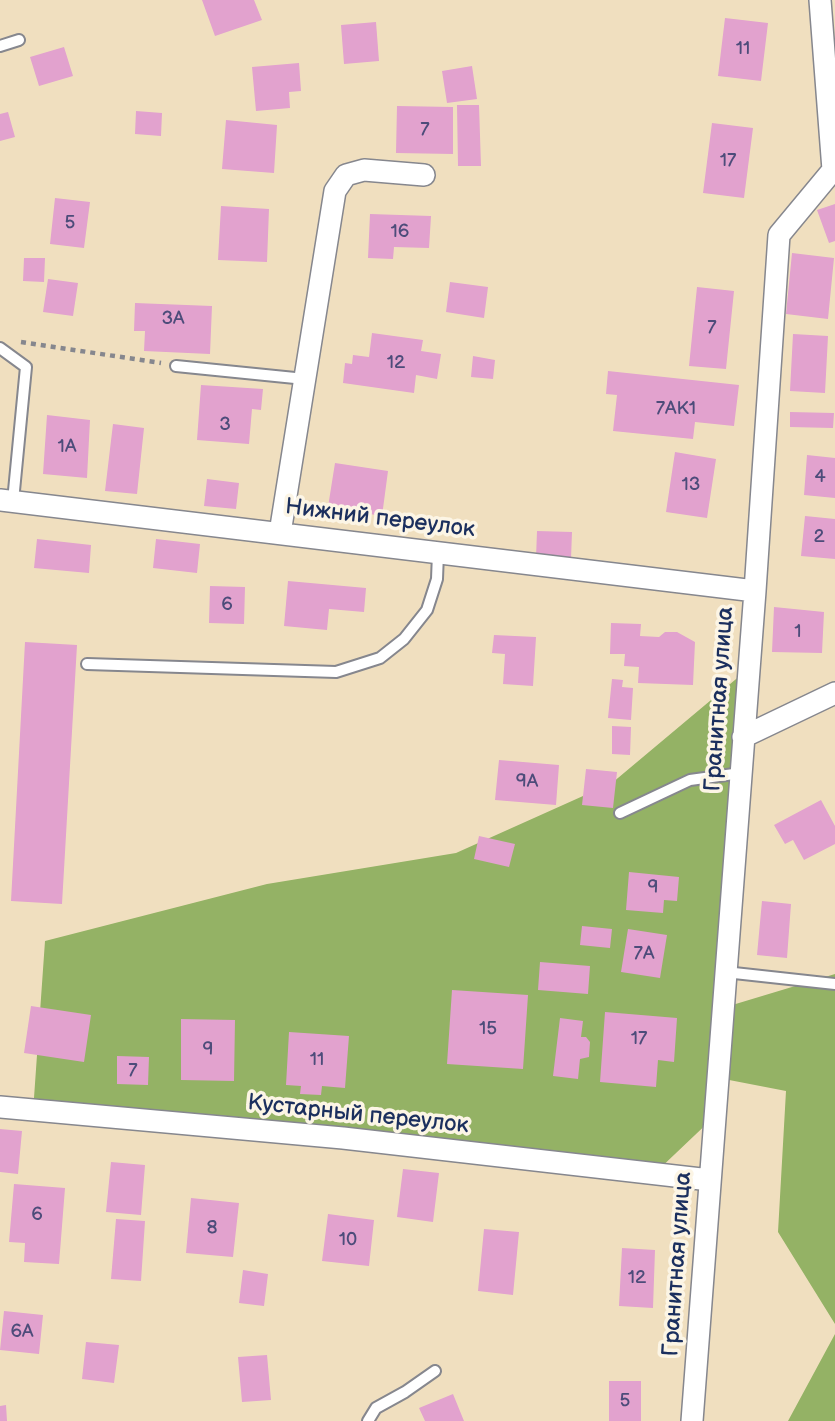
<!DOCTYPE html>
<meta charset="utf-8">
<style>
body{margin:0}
canvas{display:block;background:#f0dfbf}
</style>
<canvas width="835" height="1421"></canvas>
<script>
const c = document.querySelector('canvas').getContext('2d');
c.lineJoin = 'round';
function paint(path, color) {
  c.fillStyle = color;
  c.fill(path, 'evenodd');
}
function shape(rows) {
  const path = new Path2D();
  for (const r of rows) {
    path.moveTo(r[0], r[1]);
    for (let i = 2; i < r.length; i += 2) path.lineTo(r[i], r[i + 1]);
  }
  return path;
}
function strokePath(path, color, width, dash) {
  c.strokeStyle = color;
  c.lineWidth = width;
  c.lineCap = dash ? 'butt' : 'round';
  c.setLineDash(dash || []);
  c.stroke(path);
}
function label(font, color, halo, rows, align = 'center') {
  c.font = font + ' "Balsamiq Sans",sans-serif';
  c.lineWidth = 7;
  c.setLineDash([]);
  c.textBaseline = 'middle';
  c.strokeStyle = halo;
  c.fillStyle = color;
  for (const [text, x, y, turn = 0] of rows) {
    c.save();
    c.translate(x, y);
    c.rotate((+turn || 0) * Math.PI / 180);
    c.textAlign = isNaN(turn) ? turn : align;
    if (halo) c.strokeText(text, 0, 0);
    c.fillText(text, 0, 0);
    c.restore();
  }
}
paint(shape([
 [748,669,715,1116,655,1173,33,1112,45,941,267,884,456,853,612,783],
 [835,974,835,1324,778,1232,786,1091,724,1079,729,1006],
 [835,1334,835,1421,788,1421]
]), '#94b265');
paint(shape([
 [202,0,254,0,262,20,215,36],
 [725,18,768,23,761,81,718,76],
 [376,22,379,61,344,64,341,25],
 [64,47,73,76,39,86,30,57],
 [299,63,301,91,289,92,290,108,256,111,252,67],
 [472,66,477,99,447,103,442,71],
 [457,105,479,105,481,166,458,166],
 [397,106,453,107,453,154,396,153],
 [136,111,162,113,161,136,135,134],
 [8,112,15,137,0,141,0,114],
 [226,120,277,125,274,173,222,169],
 [712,123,753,128,744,198,703,193],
 [55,198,90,202,84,248,50,244],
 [835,204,835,241,829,243,817,210],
 [221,206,269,209,267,262,218,260],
 [370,214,431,216,429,248,394,247,393,259,368,258],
 [792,253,834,258,828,319,786,314],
 [24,258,45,258,44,282,23,281],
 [48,279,78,283,73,316,43,312],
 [450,282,488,287,484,318,446,312],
 [697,287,734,291,726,369,689,366],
 [135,303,212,306,210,354,144,351,145,331,134,331],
 [372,333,423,340,421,351,441,354,437,379,416,375,414,393,343,383,345,363,352,364,353,355,369,357],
 [793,334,828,336,825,393,790,391],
 [473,356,495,360,493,379,471,377],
 [608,371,739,385,734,426,695,422,693,439,613,431,617,395,606,394],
 [201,385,263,389,261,410,252,409,249,444,197,440],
 [790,412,834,413,833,428,790,427],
 [47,415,90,420,87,478,43,474],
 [113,424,144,428,137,494,105,491],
 [675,452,716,459,707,518,666,512],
 [807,455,835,458,835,498,804,495],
 [335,463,388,471,382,516,328,507],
 [207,479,239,483,236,509,204,506],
 [805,516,835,519,835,559,801,556],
 [537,531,572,532,571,559,536,558],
 [37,539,91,545,89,573,34,568],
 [156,539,200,544,197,573,153,568],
 [288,581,366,588,364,612,329,609,327,630,284,626],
 [210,586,245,587,244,624,209,623],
 [774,607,824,612,822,653,772,652],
 [611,623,641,624,640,636,659,637,665,632,677,632,695,642,693,685,638,683,639,667,624,666,625,654,610,654],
 [494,635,536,637,533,686,503,684,505,654,492,653],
 [25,642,77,645,62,904,11,901],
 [612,679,623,680,622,687,633,688,631,720,608,718],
 [612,726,631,727,630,755,612,754],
 [499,760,559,765,556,805,495,800],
 [586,769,617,772,613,808,582,805],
 [821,800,835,826,835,844,804,860,793,840,785,844,774,825],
 [479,836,515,844,509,867,474,859],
 [629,872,679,877,677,901,664,900,663,913,626,910],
 [762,901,791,904,787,958,757,955],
 [582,926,612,929,610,948,580,945],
 [628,929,667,935,660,978,621,972],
 [540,962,590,966,588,994,538,990],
 [452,990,528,995,523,1069,447,1064],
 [31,1006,91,1015,84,1062,24,1053],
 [605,1012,677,1018,674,1062,658,1060,656,1087,600,1082],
 [560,1018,583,1021,581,1037,586,1037,590,1042,589,1057,580,1059,578,1079,553,1076],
 [181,1019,235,1020,234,1081,181,1080],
 [289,1032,349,1036,345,1088,322,1086,321,1095,300,1094,301,1086,286,1085],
 [117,1056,149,1057,148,1085,117,1084],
 [0,1129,22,1131,18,1174,0,1172],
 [111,1162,145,1165,141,1215,106,1212],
 [403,1169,439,1173,433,1222,397,1217],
 [14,1184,65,1188,59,1264,24,1262,25,1243,9,1242],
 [191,1198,239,1203,233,1257,186,1253],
 [328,1214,374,1220,369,1266,322,1261],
 [116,1219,145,1221,141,1281,111,1279],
 [484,1229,519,1232,513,1295,478,1291],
 [622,1248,655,1250,653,1308,619,1306],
 [243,1270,268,1274,264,1306,239,1303],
 [4,1311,43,1315,39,1354,0,1350],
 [86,1342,119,1345,114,1383,82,1379],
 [267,1355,271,1400,242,1402,238,1357],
 [609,1381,641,1381,641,1421,609,1421],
 [453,1394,464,1421,425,1421,419,1408],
 [6,1405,7,1421,0,1421,0,1406]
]), '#e2a2ce');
const service = shape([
 [0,46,19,40],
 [0,348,26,367,13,501],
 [176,366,305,379],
 [87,664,336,672,380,658,404,639,427,610,437,579,438,553],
 [620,813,690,780,741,773],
 [725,972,835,984],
 [368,1421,376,1408,405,1392,435,1371]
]);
const minor = shape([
 [0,500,755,591],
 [280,533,335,191,346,175,364,170,424,175],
 [743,737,835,693],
 [0,1107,343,1138,710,1180],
 [692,1421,755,591,779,235,833,170,820,0]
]);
strokePath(service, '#86878e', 14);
strokePath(minor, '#86878e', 24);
strokePath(shape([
 [21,342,161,363]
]), '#86878e', 4.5, [5, 5]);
strokePath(service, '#fff', 10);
strokePath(minor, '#fff', 21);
label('19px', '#4d4c7a', null, [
 ["11",743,49],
 ["7",425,130],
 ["17",728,161],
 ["5",70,223],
 ["16",400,232],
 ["3А",173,319],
 ["7",712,328],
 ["12",396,363],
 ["7АК1",676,409],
 ["3",225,425],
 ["1А",67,447],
 ["4",820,477],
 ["13",691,485],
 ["2",819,537],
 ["6",227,605],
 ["1",798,632],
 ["9А",527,782],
 ["9",653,888],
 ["7А",644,954],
 ["15",488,1029],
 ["17",639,1039],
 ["9",208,1050],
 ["11",317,1060],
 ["7",133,1071],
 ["6",37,1215],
 ["8",212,1228],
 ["10",348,1240],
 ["12",637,1278],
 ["6А",22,1332],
 ["5",625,1401]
]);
label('23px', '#1b2f5e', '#fcf5e5', [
 ["Нижний переулок",380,519,7],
 ["Гранитная улица",720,699,-86],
 ["Кустарный переулок",358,1115,6],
 ["Гранитная улица",678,1264,-86]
]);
</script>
